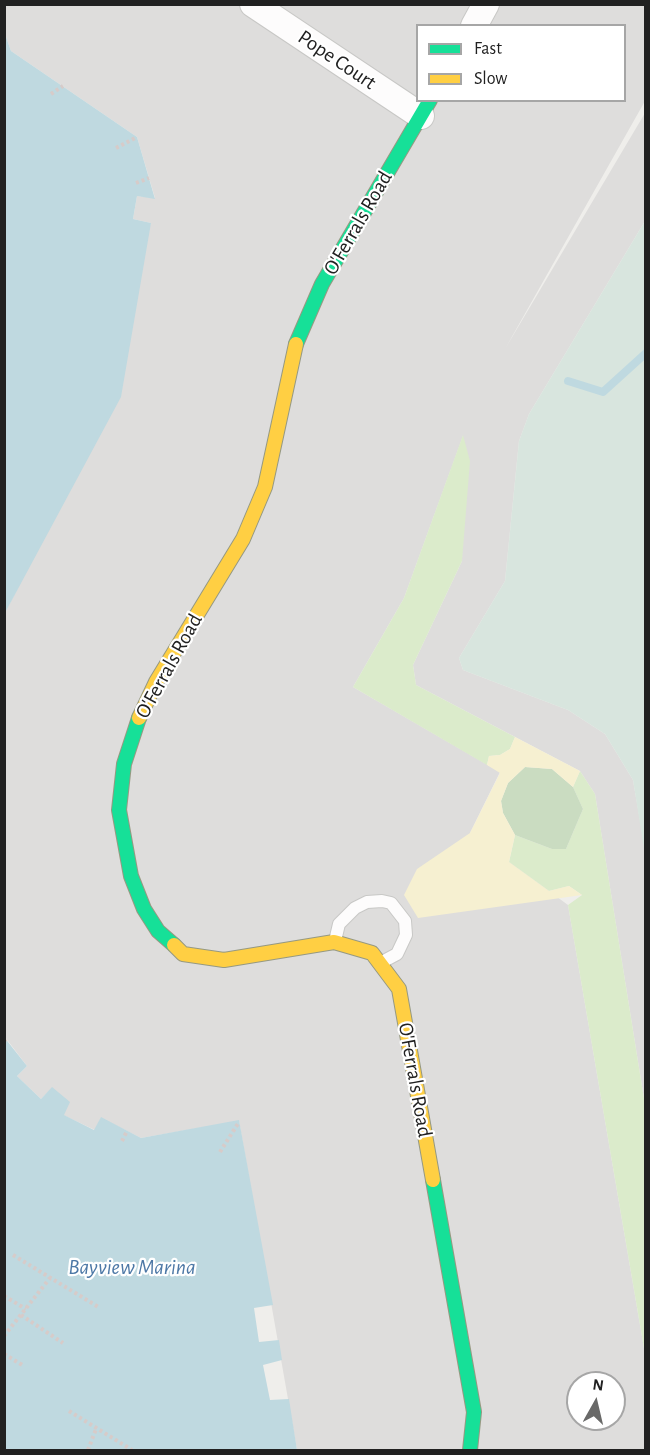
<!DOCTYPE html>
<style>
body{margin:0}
#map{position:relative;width:650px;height:1455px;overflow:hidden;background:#efeeeb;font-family:"Alegreya Sans",sans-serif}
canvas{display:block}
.frame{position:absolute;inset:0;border:6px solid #212121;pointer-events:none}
.legend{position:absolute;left:416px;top:24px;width:210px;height:78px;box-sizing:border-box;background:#fff;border:2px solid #a6a6a6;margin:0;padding:8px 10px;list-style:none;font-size:18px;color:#212121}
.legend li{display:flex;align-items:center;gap:12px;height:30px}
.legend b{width:30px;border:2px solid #a6a6a6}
.north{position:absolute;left:566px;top:1371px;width:60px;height:60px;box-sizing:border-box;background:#fff;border:2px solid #a6a6a6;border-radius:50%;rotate:8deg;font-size:16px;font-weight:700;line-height:24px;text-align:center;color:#212121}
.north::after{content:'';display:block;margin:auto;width:21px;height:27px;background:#696968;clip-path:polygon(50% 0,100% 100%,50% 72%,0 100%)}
</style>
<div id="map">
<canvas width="650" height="1455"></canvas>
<div class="frame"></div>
<ul class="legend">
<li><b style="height:8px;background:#16e098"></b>Fast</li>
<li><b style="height:8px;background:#ffcf43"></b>Slow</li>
</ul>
<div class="north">N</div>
</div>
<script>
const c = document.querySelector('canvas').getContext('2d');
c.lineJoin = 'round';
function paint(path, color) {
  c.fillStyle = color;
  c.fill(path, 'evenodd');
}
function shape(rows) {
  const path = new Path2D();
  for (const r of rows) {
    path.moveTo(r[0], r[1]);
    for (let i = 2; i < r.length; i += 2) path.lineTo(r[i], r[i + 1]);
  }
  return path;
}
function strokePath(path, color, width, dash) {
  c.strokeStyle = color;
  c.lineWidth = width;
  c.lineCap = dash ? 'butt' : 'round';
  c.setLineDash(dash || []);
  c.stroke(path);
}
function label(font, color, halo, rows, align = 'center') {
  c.font = font + ' "Alegreya Sans",sans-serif';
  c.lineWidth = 4.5;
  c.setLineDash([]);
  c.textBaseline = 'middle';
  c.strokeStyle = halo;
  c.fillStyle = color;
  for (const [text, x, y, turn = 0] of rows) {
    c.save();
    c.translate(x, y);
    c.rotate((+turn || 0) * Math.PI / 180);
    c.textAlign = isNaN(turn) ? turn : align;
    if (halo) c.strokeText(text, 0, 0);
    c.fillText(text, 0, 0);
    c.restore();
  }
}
paint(shape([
 [5,5,645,5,645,101,505,349,645,113,645,221,529,414,519,441,505,581,459,658,463,670,568,710,605,734,633,780,646,855,645,1105,595,794,580,771,416,685,413,665,462,561,463,436,404,598,353,687,500,772,470,833,568,905,645,1354,645,1450,297,1450,239,1121,141,1138,101,1118,95,1130,63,1115,52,1088,41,1099,17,1076,27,1066,5,1037,5,613,16,591,151,223,133,219,137,196,155,198,137,137,11,51,5,34],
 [418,26,624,26,624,100,418,100],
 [578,1383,614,1383,614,1419,578,1419]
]), '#dedddc');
paint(shape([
 [463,435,470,461,462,561,413,665,416,685,515,737,510,749,500,755,489,756,487,765,353,687,404,598],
 [580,771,595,794,645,1105,645,1354,568,905,582,895,569,886,549,891,509,862,515,835,552,849,566,849,583,809,573,787]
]), '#dbebcb');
paint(shape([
 [525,767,552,769,573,787,583,809,566,849,552,849,515,835,503,813,501,801,508,783]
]), '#cadcc1');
paint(shape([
 [645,221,645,855,633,780,605,734,568,710,463,670,459,658,505,581,519,441,529,414]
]), '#d8e5de');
paint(shape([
 [515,737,580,771,573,787,552,769,525,767,508,783,501,801,503,813,515,835,509,862,549,891,569,886,582,895,418,918,404,895,417,869,470,833,500,773,487,765,489,756,500,755,510,749]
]), '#f6f0d1');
paint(shape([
 [5,34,11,51,137,137,155,199,137,196,133,219,151,223,121,397,5,613],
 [4,1037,27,1066,17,1076,41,1099,52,1087,70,1102,64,1115,94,1130,101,1117,141,1138,239,1120,273,1305,254,1308,259,1342,279,1340,282,1360,263,1365,270,1400,289,1399,297,1450,5,1450]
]), '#bfd9e0');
strokePath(shape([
 [568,381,603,392,646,353]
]), '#bfd9e0', 8);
const lane = shape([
 [335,941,339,924,355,908,367,902,382,901,391,903,405,921,406,935,397,954,382,962]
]);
const street = shape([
 [253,4,421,116],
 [474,26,486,4]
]);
const fast = shape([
 [296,344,322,284,430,100],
 [139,718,124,764,119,810,131,876,144,909,158,931,174,945],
 [433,1180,474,1412,470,1450]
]);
const slow = shape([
 [139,718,156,682,243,539,265,487,296,344],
 [174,945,183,954,224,960,334,942,372,953,399,989,433,1180]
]);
strokePath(lane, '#c8c8c6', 14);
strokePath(street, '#c8c8c6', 28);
strokePath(fast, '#969982', 16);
strokePath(slow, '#969982', 16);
strokePath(shape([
 [51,94,63,86],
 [116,148,137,137],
 [136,183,149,178],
 [4,1041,6,1039],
 [122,1141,127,1131],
 [220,1152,239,1122],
 [13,1255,100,1308],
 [4,1296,26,1309],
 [21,1315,63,1343],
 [4,1336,50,1278],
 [4,1354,24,1366],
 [69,1411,132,1450],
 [88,1450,96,1429]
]), '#d7cbc9', 4, [3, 3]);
strokePath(lane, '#fdfcfc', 12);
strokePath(street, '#fdfcfc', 26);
strokePath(fast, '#16e098', 14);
strokePath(slow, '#ffcf43', 14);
label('21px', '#212121', '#fff', [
 ["Pope Court",337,60,34],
 ["O'Ferrals Road",358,223,-60],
 ["O'Ferrals Road",169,666,-61],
 ["O'Ferrals Road",415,1080,80]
]);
label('italic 22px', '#4d78a6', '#fff', [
 ["Bayview Marina",132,1267]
]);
</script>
